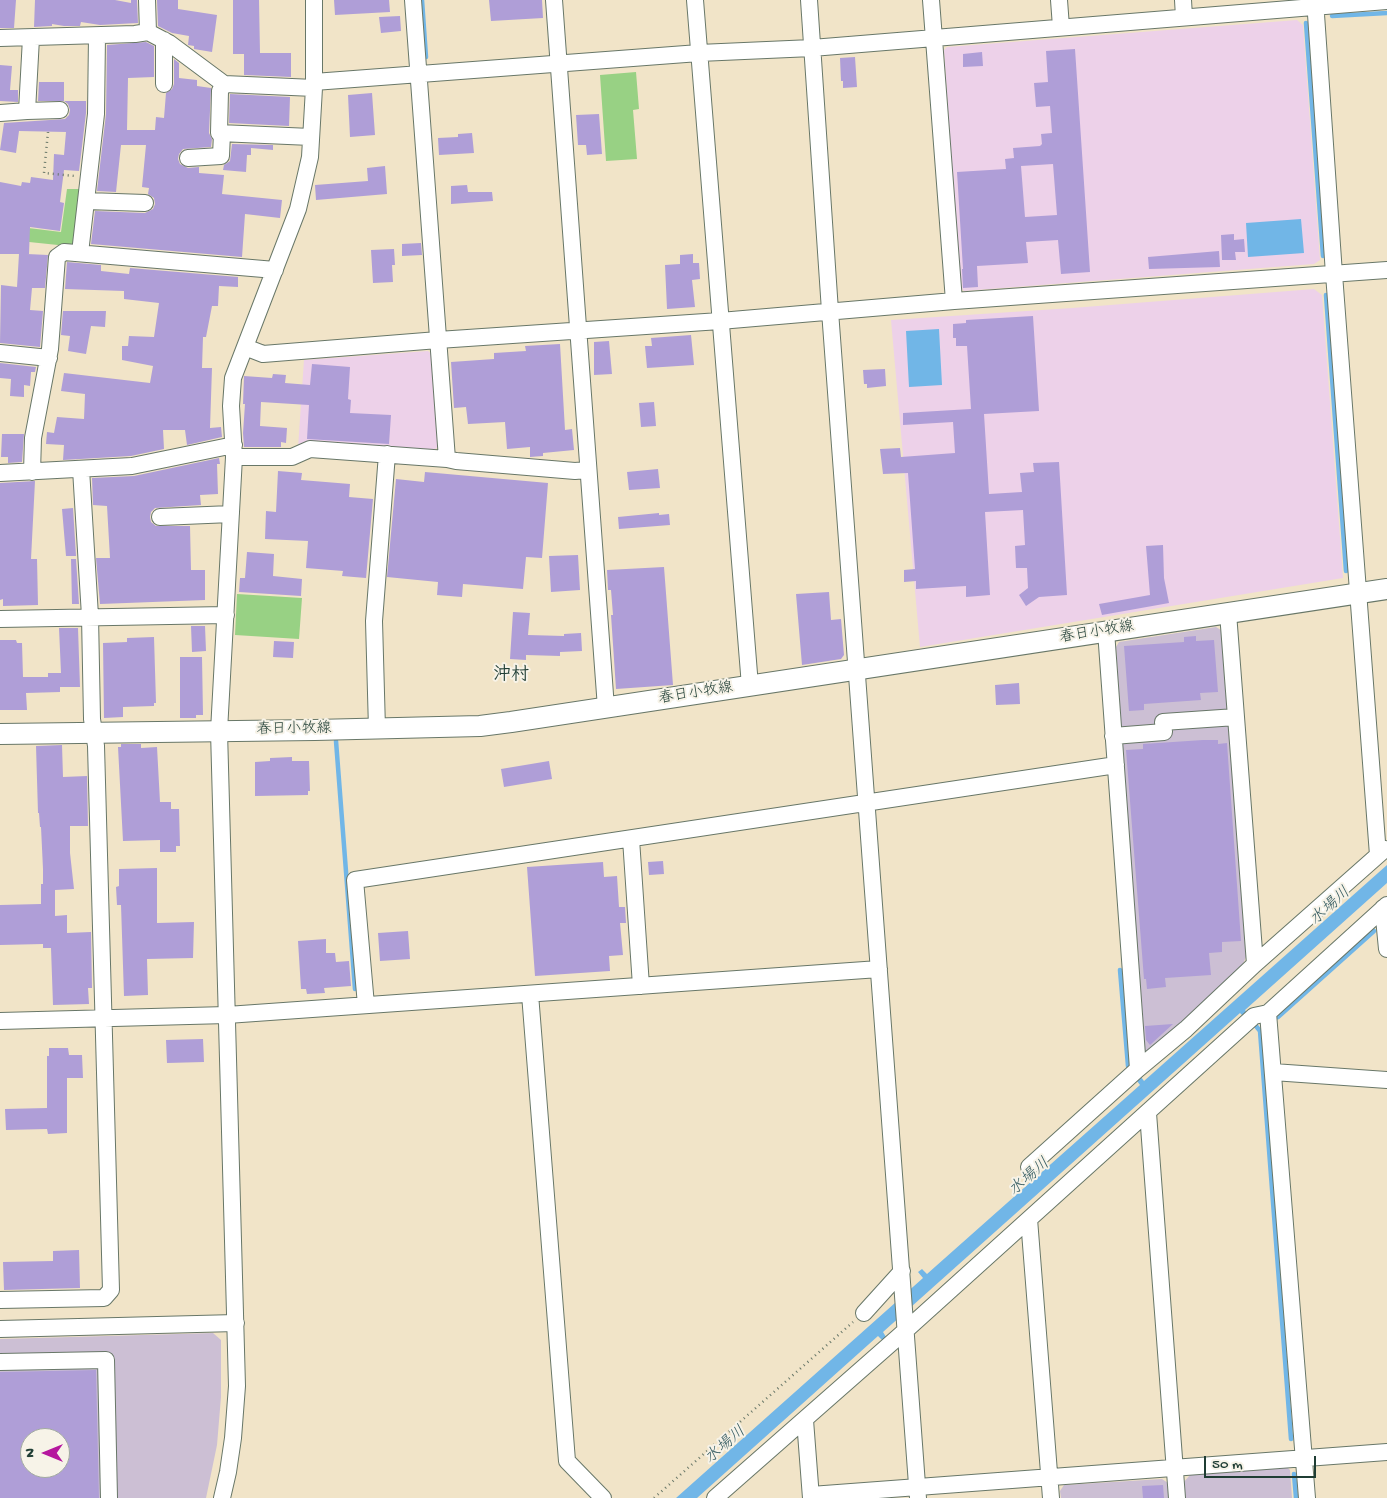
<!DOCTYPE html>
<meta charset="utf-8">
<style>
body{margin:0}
#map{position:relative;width:1387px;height:1498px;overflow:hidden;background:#f1e4c8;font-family:"Gochi Hand",sans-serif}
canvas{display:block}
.north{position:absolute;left:20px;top:1428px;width:50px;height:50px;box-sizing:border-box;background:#f7f3e8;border:1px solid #a1aaa0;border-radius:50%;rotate:270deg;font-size:14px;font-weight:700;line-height:20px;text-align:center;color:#1f3d34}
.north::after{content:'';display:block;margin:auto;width:18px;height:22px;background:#b5179e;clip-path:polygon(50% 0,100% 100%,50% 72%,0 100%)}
.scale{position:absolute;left:1204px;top:1456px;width:112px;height:22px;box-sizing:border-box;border:2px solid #1f3d34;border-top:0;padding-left:6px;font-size:15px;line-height:18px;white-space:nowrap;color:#1f3d34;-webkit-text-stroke:4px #f7f3e8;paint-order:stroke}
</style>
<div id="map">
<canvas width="1387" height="1498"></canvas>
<div class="north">N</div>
<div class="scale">50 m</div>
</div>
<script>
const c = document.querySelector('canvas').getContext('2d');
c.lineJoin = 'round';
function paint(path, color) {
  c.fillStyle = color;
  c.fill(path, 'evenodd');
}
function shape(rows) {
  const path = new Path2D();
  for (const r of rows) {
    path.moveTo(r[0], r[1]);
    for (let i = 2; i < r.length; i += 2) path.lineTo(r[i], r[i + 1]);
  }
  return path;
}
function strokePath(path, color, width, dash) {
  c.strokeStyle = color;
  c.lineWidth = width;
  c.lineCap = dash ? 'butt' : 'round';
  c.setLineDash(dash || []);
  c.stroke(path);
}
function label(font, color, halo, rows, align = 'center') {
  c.font = font + ' "Gochi Hand","Klee One",sans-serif';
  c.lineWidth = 4;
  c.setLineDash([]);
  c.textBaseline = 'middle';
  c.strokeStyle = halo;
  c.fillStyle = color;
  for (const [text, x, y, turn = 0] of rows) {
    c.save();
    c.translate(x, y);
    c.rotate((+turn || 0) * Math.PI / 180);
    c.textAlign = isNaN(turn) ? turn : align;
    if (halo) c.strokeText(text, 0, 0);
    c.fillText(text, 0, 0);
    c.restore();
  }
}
paint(shape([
 [1297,20,1303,25,1320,260,1314,264,964,291,960,287,944,50,947,47],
 [1314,289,1322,295,1343,578,920,647,891,320,1072,308],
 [428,351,432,354,440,446,433,450,309,441,298,448,304,360]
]), '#edd1e9');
paint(shape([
 [1216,627,1221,630,1246,957,1240,971,1148,1053,1142,1049,1116,647,1119,642],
 [213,1333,221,1340,221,1397,217,1445,206,1498,0,1498,0,1339],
 [30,1438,60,1438,60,1468,30,1468],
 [1287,1467,1290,1470,1292,1498,1184,1498,1183,1483,1190,1475],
 [1162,1479,1168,1483,1169,1498,1061,1498,1060,1491,1064,1485]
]), '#ccbfd4');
paint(shape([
 [636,72,639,109,633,110,637,159,606,161,600,75],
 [67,189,84,189,77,247,10,240,12,226,61,232],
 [237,594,302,598,299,639,235,635]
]), '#98d184');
paint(shape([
 [1301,219,1304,253,1248,257,1246,223],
 [939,329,942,385,909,387,906,331],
 [1387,865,1387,883,1245,1010,1247,1013,1243,1016,1240,1013,883,1332,886,1337,882,1340,878,1336,697,1498,676,1498,923,1278,918,1272,922,1269,927,1274,1140,1085,1137,1081,1141,1077,1144,1081]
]), '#71b6e7');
strokePath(shape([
 [422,0,426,57],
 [1332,16,1387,13],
 [1306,23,1323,256],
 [1326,295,1346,571],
 [336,741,355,989],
 [1120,970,1128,1066],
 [1278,1017,1374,931],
 [1256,1026,1260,1031,1291,1439],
 [1294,1474,1296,1498]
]), '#71b6e7', 4.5);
paint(shape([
 [0,0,16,0,14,28,0,28],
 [35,0,115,0,131,3,131,0,137,0,138,23,100,25,81,22,80,26,64,26,52,24,52,26,34,27],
 [157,0,178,0,178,9,217,15,212,52,194,49,194,46,188,45,189,36,172,33,158,26],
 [233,0,259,0,260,53,291,53,291,77,244,75,244,54,233,54],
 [334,0,389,0,390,12,335,15],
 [489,0,542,0,543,18,491,21],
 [400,16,401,31,381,33,379,17],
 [146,42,154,46,154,77,128,78,127,130,155,130,156,117,164,118,166,93,172,89,174,84,174,59,179,63,179,78,197,80,197,86,211,88,209,133,212,139,211,147,183,149,179,154,178,159,180,164,188,168,199,167,199,173,224,175,222,194,282,200,280,218,245,214,242,257,91,244,95,211,145,213,153,209,155,204,154,198,148,194,149,188,142,187,146,145,121,145,116,192,97,191,106,114,107,45],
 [1075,49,1090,272,1061,274,1058,240,1026,242,1028,263,977,266,978,287,963,288,962,269,963,269,957,172,1006,169,1005,159,1014,158,1013,148,1040,146,1042,144,1041,134,1052,133,1050,106,1036,107,1034,83,1048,82,1046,51],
 [1053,164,1057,215,1025,217,1021,166],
 [982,52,983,66,963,67,963,54],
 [855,57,857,87,843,88,843,81,841,81,840,58],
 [0,65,12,66,10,90,18,90,18,102,0,101],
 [39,82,64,82,64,101,38,101],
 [372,93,375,135,350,137,348,95],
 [230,94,290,97,289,126,229,123],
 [64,101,86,101,86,113,79,171,64,170,60,202,64,203,60,231,30,227,29,254,27,254,48,255,45,288,32,288,30,310,43,311,40,347,0,343,1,285,17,287,19,254,0,254,0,182,21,186,22,182,30,183,31,177,53,180,54,154,64,155,66,132,19,131,16,153,0,150,4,123,65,119,69,115,70,110,68,104],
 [599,114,602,154,587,155,586,145,578,145,576,115],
 [472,133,474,153,439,155,438,138,458,137,458,134],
 [232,144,273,145,273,150,251,148,251,155,247,155,246,172,223,170,224,165,230,161],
 [385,166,387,194,316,200,315,185,368,181,367,168],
 [467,185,468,192,492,192,493,201,451,204,451,186],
 [1234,234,1234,240,1244,239,1245,252,1235,252,1236,260,1222,260,1221,235],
 [421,243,422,255,402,256,402,244],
 [394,249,395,265,392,265,393,282,373,283,371,250],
 [1219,251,1220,267,1149,269,1148,257],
 [693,254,693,263,699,263,700,279,692,280,695,307,667,309,665,265,680,264,680,255],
 [67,262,101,265,101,271,129,274,130,268,238,277,238,287,219,286,218,306,212,306,206,337,203,337,202,368,212,368,210,428,221,427,222,437,187,445,185,430,163,430,164,449,131,456,63,460,64,445,46,444,47,432,54,433,57,417,84,419,85,394,61,391,64,373,150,383,153,366,122,360,122,346,128,346,129,336,154,337,159,303,124,299,124,291,65,289],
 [63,311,106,311,105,327,91,326,86,354,68,351,70,336,61,335],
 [1033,316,1039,411,984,414,989,494,1022,492,1020,473,1034,472,1033,463,1059,462,1067,595,1039,597,1026,606,1019,595,1028,588,1027,568,1016,568,1015,546,1025,545,1023,510,985,512,990,595,966,597,966,586,916,589,916,581,904,582,904,570,915,569,908,473,883,474,880,449,900,448,901,457,955,453,953,422,903,425,903,413,971,409,967,346,956,346,956,338,953,338,953,324,966,323,966,320],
 [691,335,694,365,647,368,645,346,652,346,651,338],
 [609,341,612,374,594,375,594,342],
 [560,344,565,430,572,429,574,450,543,453,543,456,530,457,530,447,507,449,505,422,468,424,466,407,454,408,451,362,494,359,494,353,526,351,525,346],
 [0,363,36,367,35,372,31,372,30,386,24,385,24,397,10,396,11,379,0,378],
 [312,364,350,367,348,399,351,400,350,413,391,415,389,444,307,439,309,405,261,402,260,426,287,428,286,443,281,442,281,447,244,447,243,433,245,404,243,404,244,376,272,378,273,374,286,375,285,383,310,385],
 [885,369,886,386,867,388,867,384,864,384,863,370],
 [654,402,656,426,641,427,639,403],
 [2,434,24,434,22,462,8,463,8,457,1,457],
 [219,458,220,464,217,464,218,494,200,495,201,505,155,508,151,512,150,517,151,522,156,526,190,526,191,570,205,570,205,600,100,604,96,558,110,558,107,506,93,505,92,478,134,476],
 [658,469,660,488,629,490,627,472],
 [278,471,302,473,301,480,350,484,349,497,373,499,366,578,342,576,343,571,306,568,308,541,265,539,266,511,276,512],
 [425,472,548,483,542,558,526,557,523,589,463,584,462,597,437,595,438,582,387,577,396,479,424,482],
 [35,481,31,559,37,559,38,605,3,606,3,599,0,600,0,483],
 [73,508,76,556,66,556,62,509],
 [659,513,659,515,669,514,670,525,619,529,618,517],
 [1163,545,1164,578,1169,603,1102,615,1099,604,1150,595,1146,546],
 [247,552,274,554,273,576,302,579,301,596,239,592,240,578,245,578],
 [578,555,580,590,551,592,549,556],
 [71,559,76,559,79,604,72,604],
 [664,567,673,685,616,689,611,615,613,615,611,590,608,590,607,570],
 [829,592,831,620,841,619,844,655,841,659,802,665,796,594],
 [513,612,530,613,528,635,564,636,564,634,581,633,582,651,560,652,560,656,526,655,526,660,510,659],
 [191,626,205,626,206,651,192,652],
 [59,628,78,628,80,687,60,687,60,692,26,693,27,710,0,710,0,640,16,640,17,643,22,643,23,677,48,677,48,673,61,673],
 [1196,636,1196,641,1214,640,1218,692,1200,693,1201,700,1144,704,1144,710,1129,711,1124,646,1184,642,1184,637],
 [154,637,156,703,154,703,154,706,123,707,123,717,104,718,103,643,127,642,127,638],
 [274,641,294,642,293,658,273,657],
 [180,657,202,657,203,715,196,715,196,718,180,718],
 [1019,683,1020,704,996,705,995,685],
 [1203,740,1218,740,1218,744,1227,743,1241,941,1222,942,1222,952,1209,953,1211,975,1165,978,1166,987,1147,989,1146,979,1144,979,1126,750,1143,749,1143,744],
 [121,744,141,744,141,748,157,747,160,802,171,802,171,809,179,809,180,846,176,846,176,852,160,852,160,840,123,841,118,747,121,747],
 [62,745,63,777,87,776,88,826,70,826,70,853,74,889,55,890,55,916,67,915,67,933,91,932,92,988,88,988,89,1004,53,1005,51,948,43,948,43,944,0,945,0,905,41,904,41,884,43,884,43,869,41,827,40,827,39,813,38,813,36,746],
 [292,757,292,761,309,761,310,791,308,791,308,795,255,796,255,762,270,761,270,758],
 [549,761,552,779,504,787,501,769],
 [663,861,664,874,649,875,648,862],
 [603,862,604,877,617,876,619,907,625,907,626,923,620,923,623,955,609,956,610,971,535,976,527,867],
 [157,868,157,923,194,922,193,958,147,959,148,995,124,996,121,905,117,905,116,887,119,886,119,869],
 [408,931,410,959,380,961,378,933],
 [326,939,326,953,335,953,336,962,349,961,351,986,324,988,325,993,307,994,306,989,301,989,298,941],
 [1173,1024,1150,1045,1146,1040,1145,1026],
 [203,1039,204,1062,167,1063,166,1040],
 [49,1048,68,1048,69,1055,82,1055,83,1078,67,1078,67,1133,48,1134,47,1129,6,1130,5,1109,47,1108,47,1056,49,1056],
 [79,1250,80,1288,4,1290,3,1262,53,1261,53,1251],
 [96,1370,99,1498,0,1498,0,1372],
 [30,1438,60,1438,60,1468,30,1468],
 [1163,1485,1164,1498,1143,1498,1142,1486]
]), '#af9ed7');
const minor = shape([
 [147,0,148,32],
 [413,0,447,459],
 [554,0,606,708],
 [695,0,750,686],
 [809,0,830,311,918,1498],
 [931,0,954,301],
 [1059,0,1061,27],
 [1183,0,1184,17],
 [1315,0,1334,274,1378,855],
 [0,38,135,34,148,32,169,43,224,84,314,88],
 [314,82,699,53,812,48,1387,1],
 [164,84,164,40],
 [224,84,220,91,219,133,311,137],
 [27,111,60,110],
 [0,113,27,111,31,38],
 [188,158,221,156,222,133],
 [87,201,145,203],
 [80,253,96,114,97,36],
 [245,347,263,354,438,340,720,321,954,301,1387,270],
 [0,353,49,358],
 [234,457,292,457,310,449,447,459,456,461,575,471,587,470],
 [32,472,33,438,50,349,57,257,64,252,275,270],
 [0,473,132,466,234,445],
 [160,517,231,514],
 [1228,613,1255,964],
 [0,619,226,615],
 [1106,631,1138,1069],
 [377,729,374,621,387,454],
 [1113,736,1164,732,1163,722,1236,717],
 [631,839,641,986],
 [1383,908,1387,949],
 [530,994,567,1461,603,1498],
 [366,1005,355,880,1116,765],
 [1268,1013,1307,1498],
 [0,1021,227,1015,879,969],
 [1273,1072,1387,1080],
 [1148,1113,1177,1498],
 [1029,1167,1138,1069,1186,1029,1255,964,1385,849],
 [1029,1219,1051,1498],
 [0,1300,104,1298,111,1290,96,746,92,719,90,616,81,469],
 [864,1313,902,1271],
 [0,1329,236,1323],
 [0,1362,106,1360,109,1498],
 [805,1420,811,1498],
 [811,1495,1387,1452],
 [222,1498,228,1472,233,1438,237,1386,219,731,234,457,231,406,233,378,298,209,310,157,314,88,314,0],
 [715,1498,905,1331,1254,1016,1268,1013,1387,905]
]);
const major = shape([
 [0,734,315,730,480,726,511,722,1387,589]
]);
strokePath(minor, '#687768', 18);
strokePath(major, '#687768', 22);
strokePath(shape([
 [48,132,44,173,75,176],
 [654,1498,853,1322]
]), '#687768', 2.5, [1, 4]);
strokePath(minor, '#fff', 16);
strokePath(major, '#fff', 20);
label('15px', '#1f3d34', '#f7f3e8', [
 ["春日小牧線",1097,633,-9],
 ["春日小牧線",696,694,-9],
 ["春日小牧線",294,730,-1]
]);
label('italic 16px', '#345b61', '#f7f3e8', [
 ["水場川",1331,907,-42],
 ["水場川",1030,1178,-41],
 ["水場川",726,1446,-41]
]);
label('bold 18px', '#1f3d34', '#f7f3e8', [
 ["沖村",511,676]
]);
</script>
